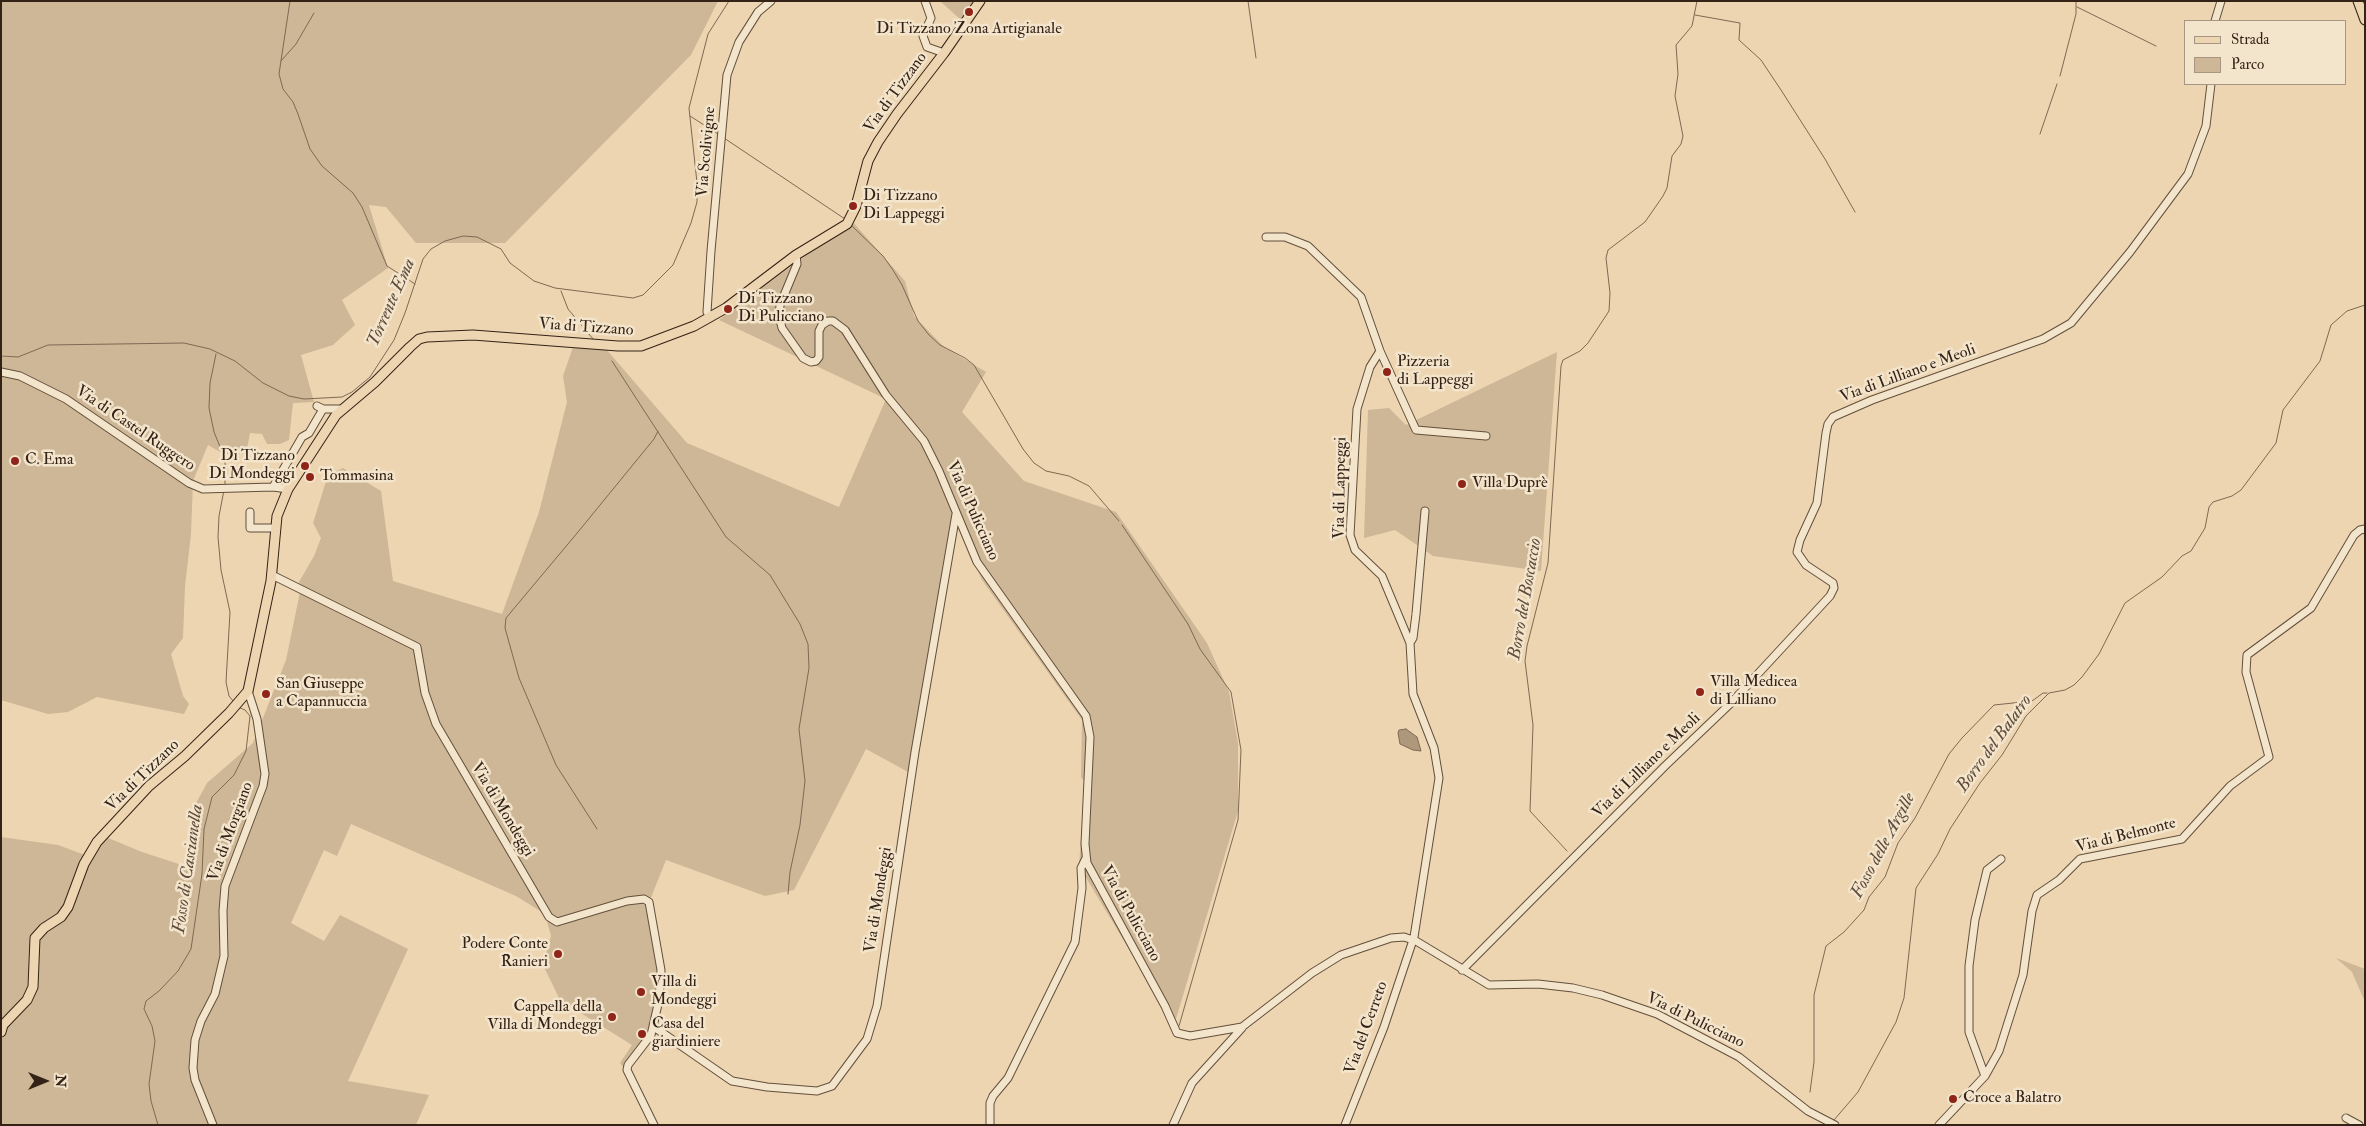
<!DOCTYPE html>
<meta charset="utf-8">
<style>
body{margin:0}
#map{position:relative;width:2366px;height:1126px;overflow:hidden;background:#ecd5b0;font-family:"IM FELL Double Pica",serif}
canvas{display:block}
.frame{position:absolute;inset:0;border:2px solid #352216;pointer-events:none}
.legend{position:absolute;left:2184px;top:20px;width:162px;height:65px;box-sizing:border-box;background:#f3e4cc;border:1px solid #a79683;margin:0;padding:6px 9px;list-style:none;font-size:15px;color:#352216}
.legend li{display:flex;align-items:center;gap:10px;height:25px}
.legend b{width:25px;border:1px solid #a79683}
.north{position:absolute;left:20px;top:1056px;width:50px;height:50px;-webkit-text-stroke:4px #f3e4cc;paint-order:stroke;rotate:90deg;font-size:14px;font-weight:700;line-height:20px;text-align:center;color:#352216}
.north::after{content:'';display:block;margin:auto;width:18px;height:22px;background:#352216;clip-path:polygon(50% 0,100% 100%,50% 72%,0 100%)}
</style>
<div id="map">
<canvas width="2366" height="1126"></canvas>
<div class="frame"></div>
<ul class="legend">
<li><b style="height:6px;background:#ecd5b0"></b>Strada</li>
<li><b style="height:14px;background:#cdb796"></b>Parco</li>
</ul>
<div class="north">N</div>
</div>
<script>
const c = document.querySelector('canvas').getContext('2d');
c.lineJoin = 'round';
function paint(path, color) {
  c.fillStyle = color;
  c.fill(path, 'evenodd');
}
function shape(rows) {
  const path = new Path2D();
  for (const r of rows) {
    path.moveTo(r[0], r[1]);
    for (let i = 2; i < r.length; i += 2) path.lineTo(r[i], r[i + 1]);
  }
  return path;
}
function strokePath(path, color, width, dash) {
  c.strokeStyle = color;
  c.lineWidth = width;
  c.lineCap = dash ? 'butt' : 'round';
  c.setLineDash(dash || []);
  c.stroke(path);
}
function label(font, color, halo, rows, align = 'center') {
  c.font = font + ' "IM FELL Double Pica",serif';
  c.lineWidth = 5;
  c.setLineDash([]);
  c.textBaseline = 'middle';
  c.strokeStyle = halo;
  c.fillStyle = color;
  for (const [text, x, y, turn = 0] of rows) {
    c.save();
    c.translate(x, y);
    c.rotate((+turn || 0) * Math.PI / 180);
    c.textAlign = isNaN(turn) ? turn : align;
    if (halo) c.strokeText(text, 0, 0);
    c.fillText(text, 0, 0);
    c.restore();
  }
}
paint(shape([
 [1,1,718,1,691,55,505,243,416,243,386,207,369,205,388,268,342,300,355,325,333,345,301,355,314,402,293,403,289,440,280,444,267,444,262,434,250,433,246,454,224,454,208,445,193,481,191,534,185,586,183,638,171,654,183,696,189,704,184,714,97,697,68,712,48,714,1,700,1,356,12,357,1,355],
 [940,1,974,1,961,20],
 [852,221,905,281,914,316,944,347,986,372,962,412,1024,481,1116,512,1207,643,1229,692,1238,743,1238,811,1173,1029,1151,986,1079,866,1085,782,1081,777,1082,720,982,580,953,515,910,773,866,749,794,890,765,896,666,860,648,905,660,982,652,1029,623,1067,620,1063,632,1045,560,1000,543,965,551,936,545,914,516,896,351,824,337,856,324,850,291,923,324,941,340,915,408,949,348,1081,429,1095,416,1125,1,1125,1,837,58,845,85,855,106,837,142,852,188,867,199,827,188,818,207,783,253,743,286,660,300,592,299,582,314,556,321,538,313,523,328,475,343,468,381,491,393,581,502,614,539,512,567,402,563,376,573,347,606,349,687,443,839,507,886,399,719,320],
 [1557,352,1541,571,1433,556,1395,530,1364,538,1368,410,1389,408,1406,425],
 [2336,958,2365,969,2365,1002,2352,972]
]), '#cdb796');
const water = shape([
 [1406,729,1417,737,1421,751,1413,750,1400,744,1398,733,1399,730,1406,729]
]);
paint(water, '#ae987c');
strokePath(water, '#7e6953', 1);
strokePath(shape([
 [290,1,279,74,283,89,293,102,298,114,310,149,322,166,353,193,362,207,387,266,415,284],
 [1248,1,1256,58],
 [2077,7,2156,46],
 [1695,15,1740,23,1739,40,1761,60,1781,90,1825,159,1855,212],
 [281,61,296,44,314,13],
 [2060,76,2076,14,2076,1],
 [690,116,718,134],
 [2040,134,2057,84],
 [724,138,845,219],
 [851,225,883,256,893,270,902,285,918,321,929,335,940,345,965,358,974,365,1023,449,1034,463,1046,471,1069,476,1089,486,1119,521],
 [561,291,568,309,593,339],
 [216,354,210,383,209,408,214,432,225,459,225,486],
 [1,356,18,357,48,345,184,343,210,349,235,361,263,383,289,396,304,399,342,397,352,392,370,377,394,340,405,313,423,259,431,249,445,241,463,236,477,237,501,249,510,263,534,281,555,288,633,298,643,295,673,265,691,223,697,202,697,183,689,108,708,34,729,1],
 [612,361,726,537,770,575,800,624,808,644,809,668,799,729,805,781,800,825,790,872,788,894],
 [224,490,219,516,218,537,221,570,230,612,226,682,229,696,234,702],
 [1122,525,1188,624,1200,649,1231,692,1241,750,1238,820,1179,1026],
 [597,829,556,765,519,678,505,628,506,618,578,532,654,439,658,431],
 [1567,851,1530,811,1533,725,1525,661,1527,646,1548,563,1561,366,1563,360,1580,351,1588,343,1609,311,1610,293,1606,258,1608,250,1645,222,1663,196,1667,188,1672,156,1681,144,1683,136,1675,96,1678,74,1676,45,1692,26,1697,1],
 [1810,1092,1814,1062,1814,995,1826,946,1844,932,1864,910,1869,897,1885,877,1898,843,1915,818,1949,754,1962,738,1994,705,2032,701,2043,693,2047,693],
 [1834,1120,1858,1092,1896,1022,1904,998,1916,888,1938,854,1950,829,1980,783,2002,755,2026,716,2049,693,2065,690,2074,685,2082,677,2099,654,2125,603,2162,577,2182,556,2191,551,2205,528,2209,507,2213,502,2232,496,2241,490,2276,443,2283,410,2320,361,2331,325,2347,311,2365,305],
 [158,1125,151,1101,149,1084,155,1041,152,1026,144,1009,146,1001,159,991,178,971,191,949,202,874,204,829,212,797,234,775,246,751,250,716,245,710,238,707]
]), '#7e6953', 1);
const minor = shape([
 [925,1,931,18,923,36,927,47,944,53],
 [2215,21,2221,1],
 [1266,237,1285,237,1308,246,1361,297,1380,351,1416,430,1486,436],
 [796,255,797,264,780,305,779,316,782,328,803,358,811,362,816,361,819,357,819,331,822,325,828,321,833,321,845,330,886,395,924,441,939,471,977,562,1086,716,1090,737,1085,844,1087,863,1165,1006,1177,1033,1190,1036,1242,1027,1312,973,1341,955,1391,938,1404,937,1416,941,1489,985,1538,984,1573,988,1602,995,1657,1014,1739,1057,1808,1111,1835,1125],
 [710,317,707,312,711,251,727,75,739,42,758,12,771,1],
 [1,372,20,376,66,399,189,483,203,489,273,487,288,489],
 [317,406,323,409,342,409],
 [273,487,302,437,309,433,323,409],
 [250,512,250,528,276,528],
 [272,575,417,647,425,693,436,724,549,917,557,922,627,901,644,899,649,902,661,970,659,1000,651,1035,628,1065,627,1070,654,1125],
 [1410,643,1413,638,1416,614,1425,511],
 [1462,970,1665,766,1730,704,1830,596,1834,588,1833,583,1806,565,1797,552,1800,540,1817,503,1826,433,1828,424,1833,417,1872,400,2043,339,2071,323,2130,252,2188,174,2206,126,2211,84],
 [654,1027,732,1081,767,1087,817,1091,832,1086,867,1039,877,1006,915,752,956,514],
 [1985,1076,1969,1032,1969,966,1975,920,1987,870,2001,859],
 [2346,1118,2359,1125],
 [213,1125,195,1080,193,1068,195,1040,201,1021,215,994,224,956,223,911,225,886,263,786,265,774,257,719,248,691],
 [990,1125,990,1103,993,1096,1008,1078,1075,942,1082,888,1081,868,1086,858],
 [1173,1125,1192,1083,1242,1028],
 [1345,1125,1384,1027,1414,937,1439,778,1434,748,1413,694,1410,643,1382,576,1355,550,1350,535,1357,409,1370,367,1380,351],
 [1939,1125,1985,1076,1999,1051,2023,975,2032,911,2037,895,2059,880,2080,859,2182,839,2230,786,2269,757,2246,672,2247,655,2311,608,2354,535,2360,530,2365,529]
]);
const major = shape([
 [2358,1,2365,20],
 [1,1032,3,1025,27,1000,33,987,35,938,44,928,61,917,68,907,84,864,97,842,149,786,185,756,229,713,248,691,271,581,277,516,288,489,336,415,375,382,410,347,419,339,427,337,473,335,618,346,641,346,694,326,726,308,796,255,847,224,856,206,868,161,878,142,897,114,944,53,980,1]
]);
strokePath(minor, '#634f3c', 9);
strokePath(major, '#352216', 11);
strokePath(minor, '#f3e4cc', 7);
strokePath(major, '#ecd5b0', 9);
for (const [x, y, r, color] of [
 [969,12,5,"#8f2418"],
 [853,206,5,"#8f2418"],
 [728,309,5,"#8f2418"],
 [1387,372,5,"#8f2418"],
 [15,461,5,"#8f2418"],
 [305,466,5,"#8f2418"],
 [310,477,5,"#8f2418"],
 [1462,484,5,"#8f2418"],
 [1700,692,5,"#8f2418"],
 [266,694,5,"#8f2418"],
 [558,954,5,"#8f2418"],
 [641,992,5,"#8f2418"],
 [612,1017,5,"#8f2418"],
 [642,1034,5,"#8f2418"],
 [1953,1099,5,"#8f2418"]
]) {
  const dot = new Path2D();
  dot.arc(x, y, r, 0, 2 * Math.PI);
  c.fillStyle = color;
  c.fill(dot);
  strokePath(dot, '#f3e4cc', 2);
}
label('16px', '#352216', '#f3e4cc', [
 ["Di Tizzano Zona Artigianale",969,30,"center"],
 ["Di Tizzano",863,197],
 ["Di Lappeggi",863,215],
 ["Di Tizzano",738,300],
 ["Di Pulicciano",738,318],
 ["Pizzeria",1397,363],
 ["di Lappeggi",1397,381],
 ["Di Tizzano",295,457,"right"],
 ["Di Mondeggi",295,475,"right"],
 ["C. Ema",25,461],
 ["Tommasina",320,477],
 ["Villa Duprè",1472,484],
 ["Villa Medicea",1710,683],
 ["di Lilliano",1710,701],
 ["San Giuseppe",276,685],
 ["a Capannuccia",276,703],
 ["Podere Conte",548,945,"right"],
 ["Ranieri",548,963,"right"],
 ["Villa di",651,983],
 ["Mondeggi",651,1001],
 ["Cappella della",602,1008,"right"],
 ["Villa di Mondeggi",602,1026,"right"],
 ["Casa del",652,1025],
 ["giardiniere",652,1043],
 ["Croce a Balatro",1963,1099]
], 'left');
label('16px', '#352216', '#f3e4cc', [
 ["Via di Tizzano",896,93,-54],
 ["Via Scolivigne",707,152,-85],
 ["Via di Tizzano",586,328,4],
 ["Via di Lilliano e Meoli",1908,374,-20],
 ["Via di Castel Ruggero",135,429,34],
 ["Via di Lappeggi",1341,488,-89],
 ["Via di Pulicciano",972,511,66],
 ["Via di Lilliano e Meoli",1647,766,-44],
 ["Via di Tizzano",143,776,-44],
 ["Via di Mondeggi",502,810,59],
 ["Via di Morgiano",231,832,-70],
 ["Via di Belmonte",2126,836,-14],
 ["Via di Mondeggi",879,900,-81],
 ["Via di Pulicciano",1130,914,61],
 ["Via di Pulicciano",1695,1021,26],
 ["Via del Cerreto",1367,1028,-70]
]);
label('italic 18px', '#5f4b3a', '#f3e4cc', [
 ["Torrente Ema",392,303,-66],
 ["Borro del Boscaccio",1526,599,-80],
 ["Borro del Balatro",1995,744,-54],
 ["Fosso delle Argille",1884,846,-62],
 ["Fosso di Cascianella",189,869,-82]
]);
</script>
